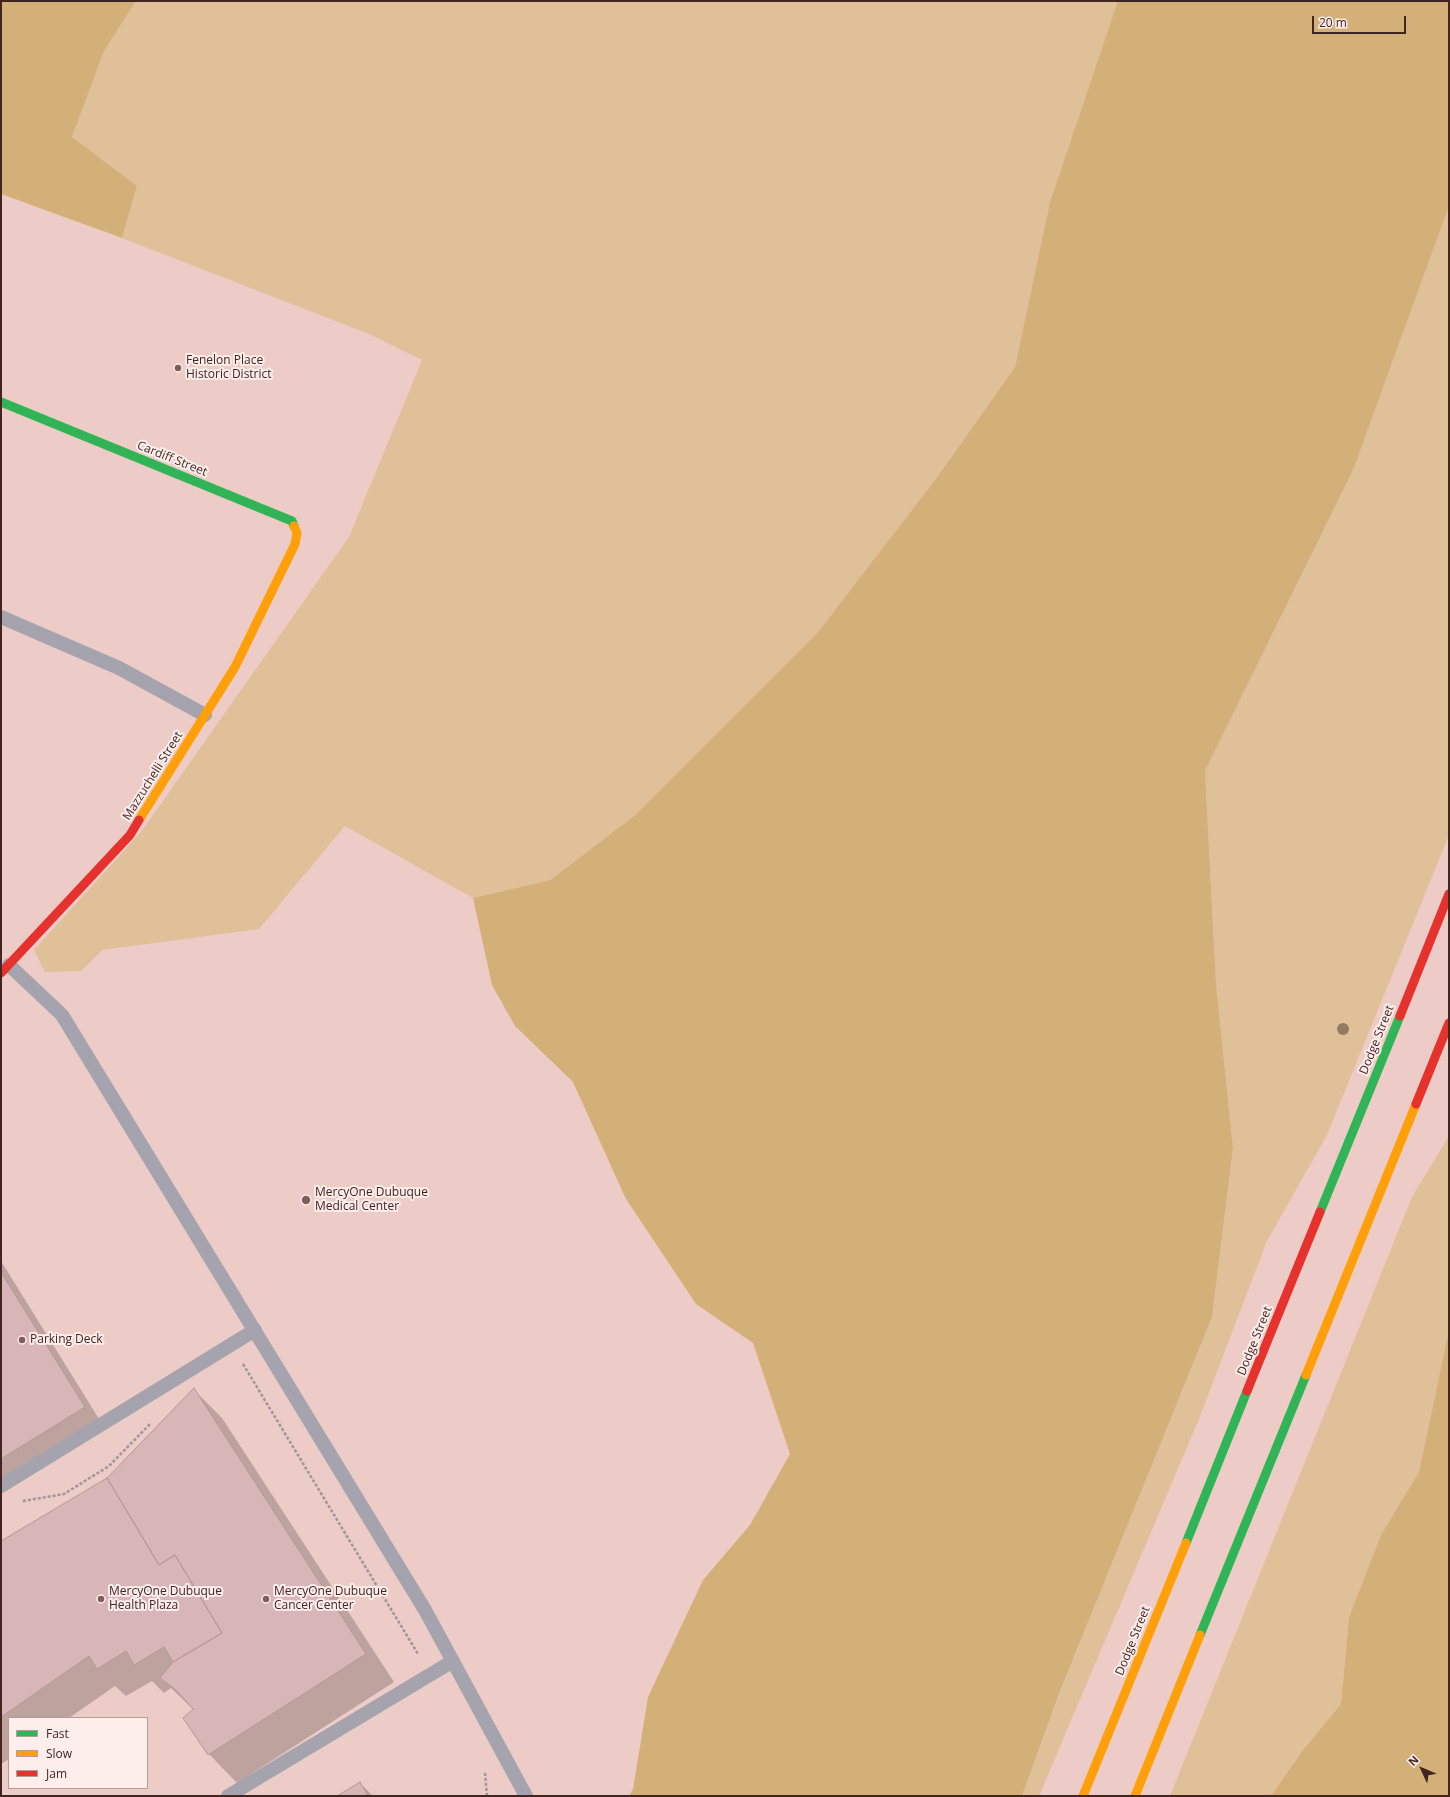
<!DOCTYPE html>
<style>
body{margin:0}
#map{position:relative;width:1450px;height:1797px;overflow:hidden;background:#edcbc6;font-family:"Open Sans",sans-serif}
canvas{display:block}
.frame{position:absolute;inset:0;border:2px solid #412521;pointer-events:none}
.legend{position:absolute;left:8px;top:1717px;width:140px;height:72px;box-sizing:border-box;background:#fdedeb;border:1px solid #b29d9a;margin:0;padding:5px 7px;list-style:none;font-size:12px;color:#412521}
.legend li{display:flex;align-items:center;gap:8px;height:20px}
.legend b{width:20px;border:1px solid #b29d9a}
.north{position:absolute;left:1402px;top:1749px;width:40px;height:40px;-webkit-text-stroke:3px #fdedeb;paint-order:stroke;rotate:314deg;font-size:11px;font-weight:700;line-height:16px;text-align:center;color:#412521}
.north::after{content:'';display:block;margin:auto;width:14px;height:18px;background:#412521;clip-path:polygon(50% 0,100% 100%,50% 72%,0 100%)}
.scale{position:absolute;left:1312px;top:16px;width:94px;height:18px;box-sizing:border-box;border:2px solid #412521;border-top:0;padding-left:5px;font-size:12px;line-height:14px;white-space:nowrap;color:#412521;-webkit-text-stroke:3px #fdedeb;paint-order:stroke}
</style>
<div id="map">
<canvas width="1450" height="1797"></canvas>
<div class="frame"></div>
<ul class="legend">
<li><b style="height:5px;background:#30b455"></b>Fast</li>
<li><b style="height:5px;background:#ff9f0a"></b>Slow</li>
<li><b style="height:5px;background:#e5322d"></b>Jam</li>
</ul>
<div class="north">N</div>
<div class="scale">20 m</div>
</div>
<script>
const c = document.querySelector('canvas').getContext('2d');
c.lineJoin = 'round';
function paint(path, color) {
  c.fillStyle = color;
  c.fill(path, 'evenodd');
}
function shape(rows) {
  const path = new Path2D();
  for (const r of rows) {
    path.moveTo(r[0], r[1]);
    for (let i = 2; i < r.length; i += 2) path.lineTo(r[i], r[i + 1]);
  }
  return path;
}
function strokePath(path, color, width, dash) {
  c.strokeStyle = color;
  c.lineWidth = width;
  c.lineCap = dash ? 'butt' : 'round';
  c.setLineDash(dash || []);
  c.stroke(path);
}
function label(font, color, halo, rows, align = 'center') {
  c.font = font + ' "Open Sans",sans-serif';
  c.lineWidth = 4;
  c.setLineDash([]);
  c.textBaseline = 'middle';
  c.strokeStyle = halo;
  c.fillStyle = color;
  for (const [text, x, y, turn = 0] of rows) {
    c.save();
    c.translate(x, y);
    c.rotate((+turn || 0) * Math.PI / 180);
    c.textAlign = isNaN(turn) ? turn : align;
    if (halo) c.strokeText(text, 0, 0);
    c.fillText(text, 0, 0);
    c.restore();
  }
}
paint(shape([
 [136,1,1118,1,1118,2,1050,202,1015,367,938,476,818,632,634,816,550,880,473,898,345,826,259,929,102,950,81,971,45,972,34,950,141,832,349,537,422,360,369,334,122,238,137,186,72,137,104,51],
 [1449,206,1449,835,1327,1135,1267,1241,1199,1419,1039,1796,1022,1796,1061,1690,1212,1317,1233,1148,1216,984,1205,771,1354,468],
 [1449,1136,1449,1330,1419,1472,1381,1535,1349,1617,1341,1704,1303,1750,1271,1796,1170,1796,1412,1197]
]), '#dfc099');
paint(shape([
 [1,1,136,1,104,51,72,137,137,186,122,238,1,194],
 [1118,1,1449,1,1449,206,1354,468,1205,771,1216,984,1233,1148,1212,1317,1059,1694,1022,1796,629,1796,633,1789,648,1697,703,1580,750,1525,790,1454,753,1343,696,1304,626,1199,573,1082,515,1026,492,985,473,898,550,880,634,816,818,632,938,476,1015,367,1050,202],
 [1449,1330,1449,1796,1271,1796,1303,1750,1341,1704,1349,1617,1381,1535,1419,1472]
]), '#d3b078');
paint(shape([
 [1,1261,104,1427,1,1492],
 [194,1390,222,1418,394,1682,237,1783,209,1754,194,1710,171,1688,164,1693,152,1681,126,1696,115,1686,69,1718,9,1718,9,1759,1,1764,1,1542,108,1478],
 [360,1783,373,1796,339,1796]
]), '#0003');
const building = shape([
 [1,1272,85,1407,1,1459,1,1272],
 [194,1388,366,1654,208,1755,183,1718,193,1709,176,1690,160,1678,173,1662,222,1633,175,1555,159,1565,107,1478,194,1388],
 [107,1478,159,1565,175,1555,222,1633,173,1662,164,1647,134,1665,126,1651,97,1669,89,1656,1,1717,1,1541,107,1478],
 [360,1782,368,1796,337,1796,360,1782]
]);
paint(building, '#d8b6b7');
strokePath(building, '#b39797', 1);
strokePath(shape([
 [243,1364,418,1654],
 [23,1501,64,1494,109,1466,150,1424],
 [485,1773,487,1796]
]), '#9c959a', 2.5, [3, 2]);
strokePath(shape([
 [1,617,119,668,205,715],
 [9,965,62,1015,425,1610,526,1796],
 [1,1486,255,1330],
 [228,1796,453,1661]
]), '#a5a4ae', 14);
strokePath(shape([
 [1,402,292,521,294,526],
 [1320,1212,1400,1016],
 [1186,1543,1247,1391],
 [1200,1635,1306,1375]
]), '#30b455', 9);
strokePath(shape([
 [139,820,235,667,295,544,297,533,294,526],
 [1306,1375,1416,1104],
 [1083,1796,1186,1543],
 [1135,1796,1200,1635]
]), '#ff9f0a', 9);
strokePath(shape([
 [1,973,130,835,139,820],
 [1400,1016,1449,894],
 [1416,1104,1449,1023],
 [1247,1391,1320,1212]
]), '#e5322d', 9);
c.fillStyle = '#937b62';
for (const [x, y] of [
 [1343,1029]
]) {
  c.beginPath();
  c.arc(x, y, 6, 0, 2 * Math.PI);
  c.fill();
}
for (const [x, y, r, color] of [
 [178,368,4,"#7d5f5b"],
 [306,1200,5,"#7d5f5b"],
 [22,1340,4,"#7d5f5b"],
 [101,1599,4,"#7d5f5b"],
 [266,1599,4,"#7d5f5b"]
]) {
  const dot = new Path2D();
  dot.arc(x, y, r, 0, 2 * Math.PI);
  c.fillStyle = color;
  c.fill(dot);
  strokePath(dot, '#fdedeb', 1.5);
}
label('12px', '#412521', '#fdedeb', [
 ["Fenelon Place",186,361],
 ["Historic District",186,375],
 ["MercyOne Dubuque",315,1193],
 ["Medical Center",315,1207],
 ["Parking Deck",30,1340],
 ["MercyOne Dubuque",109,1592],
 ["Health Plaza",109,1606],
 ["MercyOne Dubuque",274,1592],
 ["Cancer Center",274,1606]
], 'left');
label('12px', '#412521', '#fdedeb', [
 ["Cardiff Street",172,459,22],
 ["Mazzuchelli Street",153,776,-58],
 ["Dodge Street",1377,1040,-68],
 ["Dodge Street",1255,1341,-68],
 ["Dodge Street",1133,1641,-68]
]);
</script>
